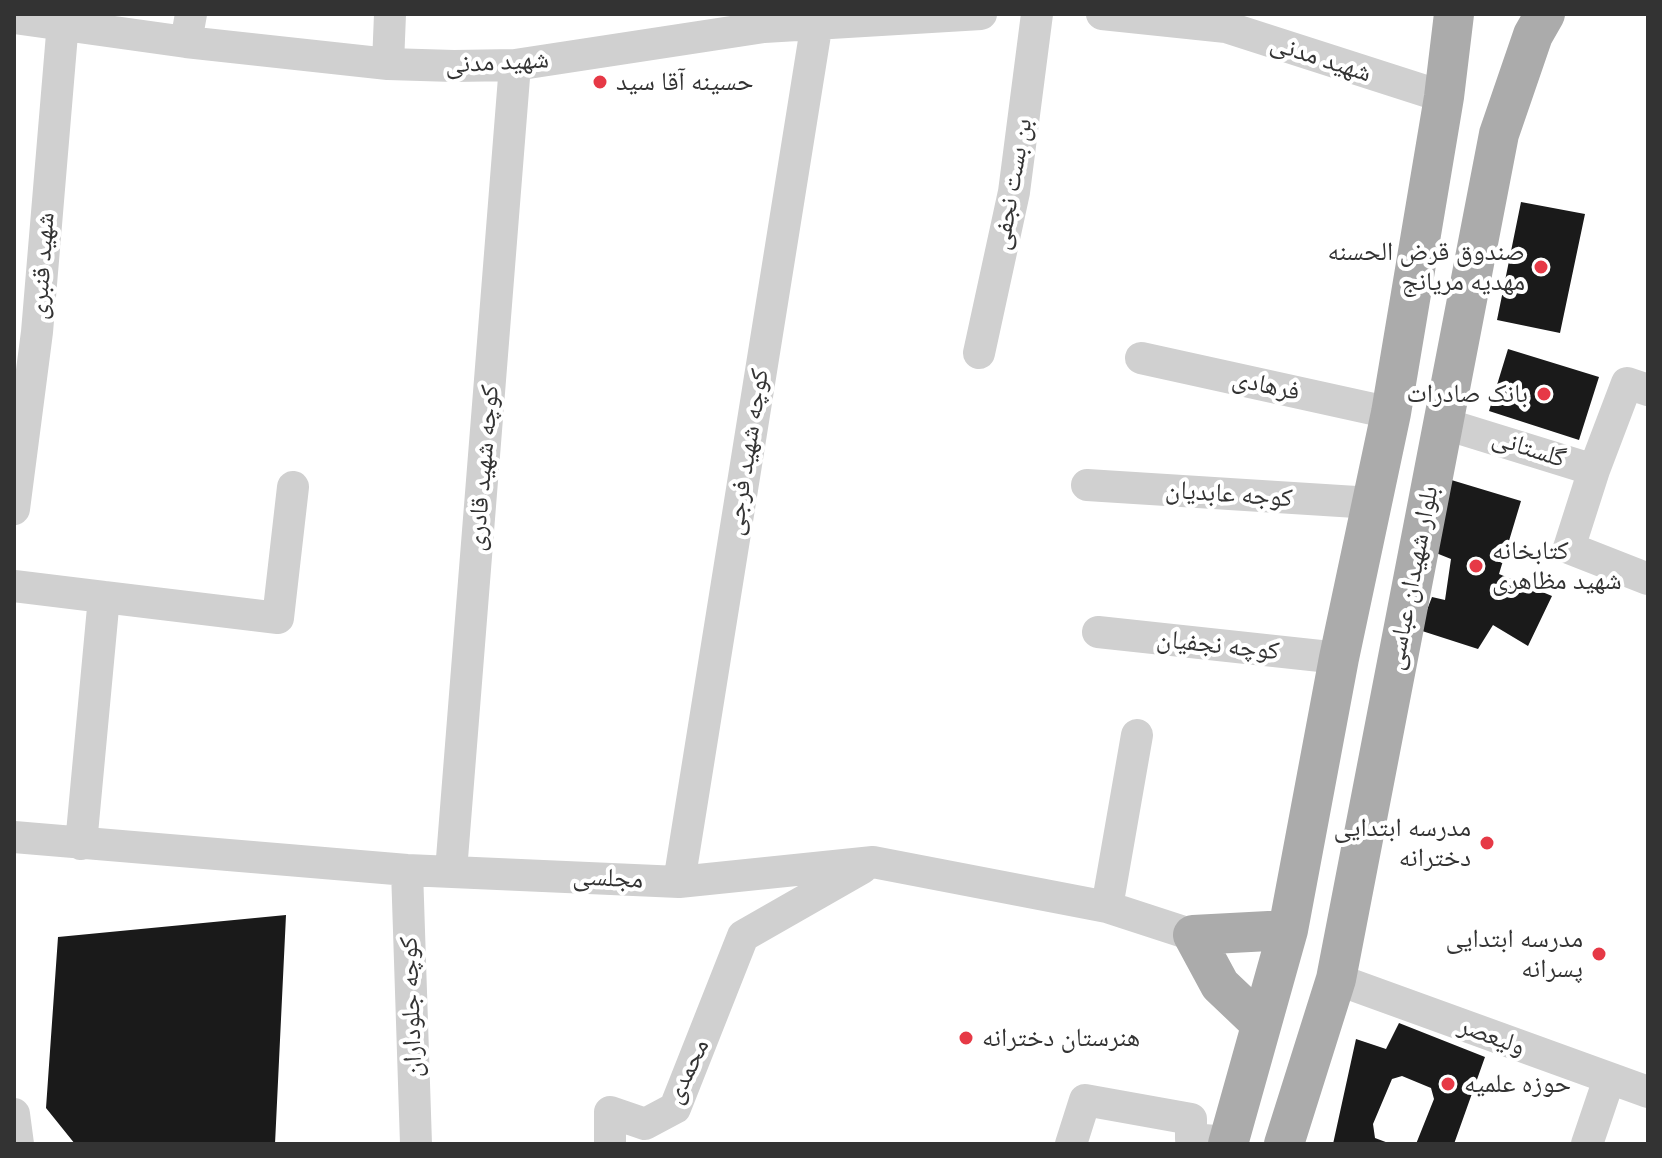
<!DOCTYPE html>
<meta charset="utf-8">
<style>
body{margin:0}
#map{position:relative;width:1662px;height:1158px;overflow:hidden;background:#fff;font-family:"Public Sans",sans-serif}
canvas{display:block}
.frame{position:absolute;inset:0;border:16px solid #333;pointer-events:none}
</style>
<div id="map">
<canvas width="1662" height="1158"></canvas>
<div class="frame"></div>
</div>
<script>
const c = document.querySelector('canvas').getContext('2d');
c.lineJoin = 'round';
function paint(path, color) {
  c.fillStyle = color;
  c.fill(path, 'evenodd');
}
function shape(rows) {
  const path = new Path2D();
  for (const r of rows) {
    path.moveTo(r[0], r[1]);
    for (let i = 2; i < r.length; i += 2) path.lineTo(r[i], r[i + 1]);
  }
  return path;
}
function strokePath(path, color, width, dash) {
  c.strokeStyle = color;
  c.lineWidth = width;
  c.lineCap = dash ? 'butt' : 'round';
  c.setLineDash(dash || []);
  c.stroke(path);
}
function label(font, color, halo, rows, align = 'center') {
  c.font = font + ' "Public Sans","Noto Naskh Arabic",sans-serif';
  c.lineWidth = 8;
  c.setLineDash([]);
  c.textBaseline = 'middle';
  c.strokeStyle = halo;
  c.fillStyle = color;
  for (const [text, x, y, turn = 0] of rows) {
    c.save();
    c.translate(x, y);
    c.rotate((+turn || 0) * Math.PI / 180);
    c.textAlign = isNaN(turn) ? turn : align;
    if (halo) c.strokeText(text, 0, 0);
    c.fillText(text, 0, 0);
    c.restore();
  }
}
paint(shape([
 [1521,202,1585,214,1560,333,1497,320],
 [1508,349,1599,377,1579,440,1489,411],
 [1448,479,1521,501,1499,574,1552,596,1528,646,1493,625,1478,649,1419,630,1432,597,1445,600,1451,559,1436,553],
 [286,915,275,1144,75,1144,46,1108,58,937],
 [1399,1023,1485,1057,1454,1144,1416,1144,1434,1099,1431,1088,1402,1076,1392,1079,1373,1124,1375,1138,1391,1144,1333,1144,1356,1039,1386,1049]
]), '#1a1a1a');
strokePath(shape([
 [1102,14,1226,27,1444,97],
 [14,18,186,42,388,64,454,66,515,65,764,27,981,14],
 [186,42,191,14],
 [388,64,390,14],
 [979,353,1014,192,1037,14],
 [1141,358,1391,413],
 [1442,423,1594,470,1569,548,1648,579],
 [1594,470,1627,383,1648,390],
 [1087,485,1372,503],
 [14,509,37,332,63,22],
 [14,586,104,597,81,844],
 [104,597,278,618,293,487],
 [1098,632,1339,658],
 [14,837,407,870,679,882,873,862,1107,907,1193,935],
 [407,870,416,1144],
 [451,871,515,65],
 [679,882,817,22],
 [1107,907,1137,735],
 [1336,979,1648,1092],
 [14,1114,18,1144],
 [610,1144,610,1112,645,1124,675,1108,743,936,862,868],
 [1071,1144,1085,1100,1191,1119,1191,1139,1228,1142],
 [1587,1144,1609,1079]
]), '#d0d0d0', 32);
strokePath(shape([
 [1261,1024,1220,985,1193,935,1288,930],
 [1228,1144,1288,930,1339,658,1391,413,1444,97,1454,14],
 [1284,1144,1336,979,1499,134,1533,35,1545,14]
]), '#ababab', 40);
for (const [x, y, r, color] of [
 [600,82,8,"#e63946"],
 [1541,267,8,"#e63946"],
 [1544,394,8,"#e63946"],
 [1476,566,8,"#e63946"],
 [1487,843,8,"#e63946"],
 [1599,954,8,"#e63946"],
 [966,1038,8,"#e63946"],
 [1448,1084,8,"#e63946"]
]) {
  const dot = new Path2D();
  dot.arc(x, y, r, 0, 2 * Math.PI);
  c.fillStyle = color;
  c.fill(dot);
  strokePath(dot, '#fff', 3);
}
label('26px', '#333', '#fff', [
 ["شهید مدنی",1321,58,18],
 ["شهید مدنی",497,62,-3],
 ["بن بست نجفی",1012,184,-80],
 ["شهید قنبری",42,266,-86],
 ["فرهادی",1266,385,12],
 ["گلستانی",1529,448,18],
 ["کوچه شهید فرجی",747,452,-81],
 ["کوچه شهید قادری",483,468,-85],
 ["کوجه عابدیان",1229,494,4],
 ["بلوار شهیدان عباسی",1412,578,-79],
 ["کوچه نجفیان",1218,645,6],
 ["مجلسی",608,878,3],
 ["کوچه جلوداران",411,1007,-92],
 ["ولیعصر",1492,1036,20],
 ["محمدی",687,1071,-64]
]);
label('26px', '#333', '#fff', [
 ["حسینه آقا سید",616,82],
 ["صندوق قرض الحسنه",1525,252,"right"],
 ["مهدیه مریانج",1525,282,"right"],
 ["بانک صادرات",1528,394,"right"],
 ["کتابخانه",1492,551],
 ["شهید مظاهری",1492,581],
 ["مدرسه ابتدایی",1471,828,"right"],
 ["دخترانه",1471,858,"right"],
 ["مدرسه ابتدایی",1583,939,"right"],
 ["پسرانه",1583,969,"right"],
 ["هنرستان دخترانه",982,1038],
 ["حوزه علمیه",1464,1084]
], 'left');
</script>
